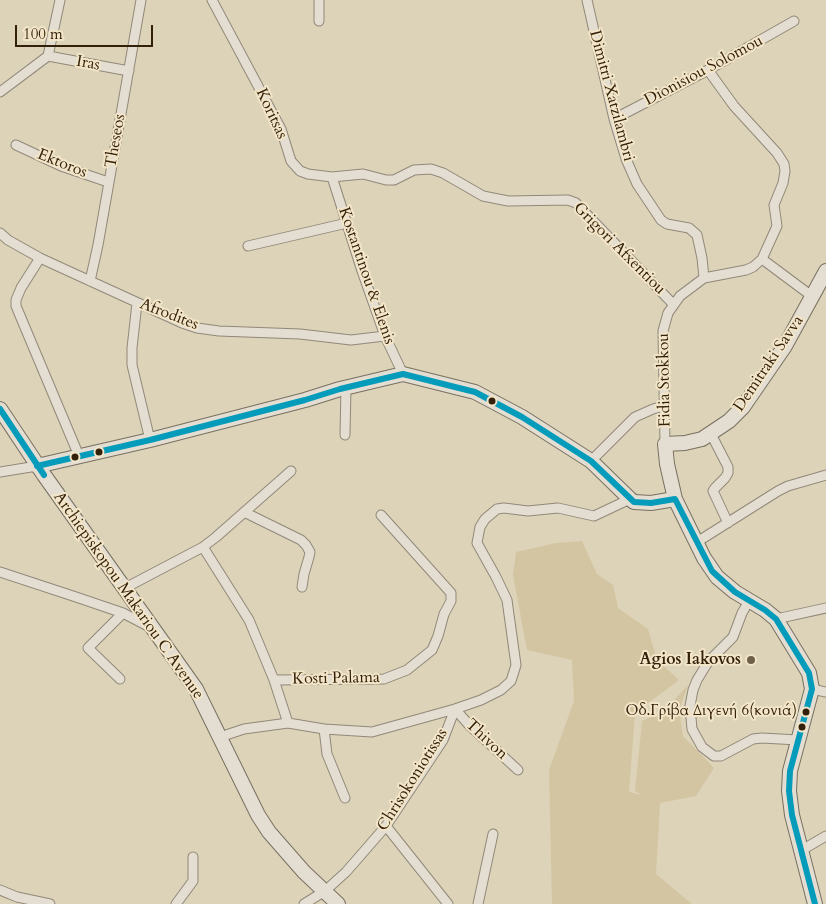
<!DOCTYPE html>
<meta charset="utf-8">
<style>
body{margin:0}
#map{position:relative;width:826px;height:904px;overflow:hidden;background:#ddd3b9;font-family:Cardo,serif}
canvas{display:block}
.scale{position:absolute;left:15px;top:25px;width:138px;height:22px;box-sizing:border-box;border:2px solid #33200b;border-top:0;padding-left:6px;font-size:15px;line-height:18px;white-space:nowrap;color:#33200b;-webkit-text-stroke:4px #f3e6c8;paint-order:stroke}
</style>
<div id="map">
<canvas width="826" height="904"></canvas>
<div class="scale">100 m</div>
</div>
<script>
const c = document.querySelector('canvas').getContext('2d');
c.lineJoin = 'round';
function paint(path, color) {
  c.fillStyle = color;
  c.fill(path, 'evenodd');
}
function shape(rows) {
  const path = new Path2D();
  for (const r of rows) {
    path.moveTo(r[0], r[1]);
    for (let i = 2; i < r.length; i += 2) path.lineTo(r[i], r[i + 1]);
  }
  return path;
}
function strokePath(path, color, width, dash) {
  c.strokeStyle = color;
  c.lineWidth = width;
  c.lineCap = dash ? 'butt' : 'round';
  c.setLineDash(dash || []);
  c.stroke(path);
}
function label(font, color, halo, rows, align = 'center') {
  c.font = font + ' Cardo,serif';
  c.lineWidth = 4;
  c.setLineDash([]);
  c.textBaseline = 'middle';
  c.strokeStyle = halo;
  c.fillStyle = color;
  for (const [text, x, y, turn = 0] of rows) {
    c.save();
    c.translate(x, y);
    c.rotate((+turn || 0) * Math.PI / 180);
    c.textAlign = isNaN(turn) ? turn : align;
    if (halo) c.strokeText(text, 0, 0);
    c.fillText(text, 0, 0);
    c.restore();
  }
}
paint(shape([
 [582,541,597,574,613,585,618,608,648,629,657,660,679,680,635,713,629,792,642,795,635,791,642,721,665,710,688,685,679,710,683,736,714,768,696,796,660,803,656,874,692,904,552,904,549,770,574,701,572,660,527,650,513,575,516,552,556,543]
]), '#d4c5a2');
const street = shape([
 [212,0,281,129,291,161,300,171,308,174,332,177,363,174,386,180,394,180,414,170,431,169,443,173,483,196,508,201,568,200,576,203,673,304],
 [587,0,614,119,626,159,637,184,661,220,667,224,689,228,697,235,702,258,704,278],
 [319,21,319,0],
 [48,56,129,71],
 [708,70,734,106,777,153,784,164,785,171,783,183,774,205,777,226,762,259],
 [0,92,48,56,60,0],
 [614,119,708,70,794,21],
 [16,145,61,166,108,182],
 [332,177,362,271,385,336,403,374],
 [0,233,8,240,40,258,182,323,197,328,219,331,300,334,351,340,385,336],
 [248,246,347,223],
 [40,258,21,288,16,300,16,306,79,456],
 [90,281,98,245,141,0],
 [137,303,132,348,132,365,150,440],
 [711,434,728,467,728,473,725,478,715,488,713,491,728,523],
 [345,435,346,387],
 [665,444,663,331,668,313,680,296,704,278,746,270,753,267,762,259,813,297],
 [591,461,635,417,653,409,664,406],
 [0,472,37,466],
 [244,512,301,540,306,545,310,552,309,557,304,574,302,587],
 [697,542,778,491,788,486,826,475],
 [203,547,249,620,274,680,288,723],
 [0,572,76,597,123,613,148,626],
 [125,588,203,547,216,537,291,471],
 [749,601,742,613,733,637,708,662,697,680,693,690,690,706,692,729,702,747,714,756,721,756,753,739,762,738,798,740],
 [776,619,826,608],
 [120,679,88,648,123,613],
 [274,680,384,679,407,670,432,650,438,636,444,614,451,601,451,593,381,515],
 [812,689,826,692],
 [455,709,470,726,518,770],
 [324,729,327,754,345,798],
 [220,737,244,729,288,723,324,729,372,732,455,709,481,700,501,690,511,681,516,665,507,600,496,577,477,543,480,527,485,519,497,509,504,508,528,511,558,508,594,516,630,499],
 [386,826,448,904],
 [802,850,826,836],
 [0,890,17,897,50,904],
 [176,904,193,881,193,857],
 [304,904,325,891,346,872,386,826,443,740,455,709],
 [478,904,493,834]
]);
const secondary = shape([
 [0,409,44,475,196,689,258,815,269,832,304,872,338,904],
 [37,466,150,440,305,400,340,389,403,374,475,392,522,417,591,461,630,499,634,502,651,503,675,499],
 [815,904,792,815,789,791,790,771,812,689,809,673,776,619,765,610,735,592,717,577,704,558,675,499,667,464,665,444,685,443,702,439,729,421,743,407,785,346,826,271]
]);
strokePath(street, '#918878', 11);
strokePath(secondary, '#787060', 16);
strokePath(street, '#e4ded2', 9);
strokePath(secondary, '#e4ded2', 14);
strokePath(shape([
 [0,409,44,475],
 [37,466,150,440,305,400,340,389,403,374,475,392,522,417,591,461,634,502,651,503,675,499,712,571,735,592,765,610,776,619,809,673,812,689,790,771,789,791,792,815,815,904]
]), '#059bba', 6);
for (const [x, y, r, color] of [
 [492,401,4.5,"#33200b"],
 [99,452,4.5,"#33200b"],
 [75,457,4.5,"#33200b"],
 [751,660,5,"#6e5f48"],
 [806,712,4.5,"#33200b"],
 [802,727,4.5,"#33200b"]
]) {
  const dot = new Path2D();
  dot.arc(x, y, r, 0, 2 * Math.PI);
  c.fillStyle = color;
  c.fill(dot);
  strokePath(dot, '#f3e6c8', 2);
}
label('15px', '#33200b', '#f3e6c8', [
 ["Οδ.Γρίβα Διγενή 6(κονιά)",797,712]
], 'right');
label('16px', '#33200b', '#f3e6c8', [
 ["Iras",88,64,10],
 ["Dionisiou Solomou",704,71,-28],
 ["Dimitri Xatzilambri",611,96,75],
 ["Koritsas",271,114,65],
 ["Theseos",116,141,-80],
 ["Ektoros",62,164,22],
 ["Grigori Afxentiou",619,249,45],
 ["Kostantinou & Elenis",366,276,71],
 ["Afrodites",169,315,21],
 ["Demitraki Savva",769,364,-56],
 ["Fidia Stokkou",665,380,-91],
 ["Archiepiskopou Makariou C Avenue",128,596,55],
 ["Kosti Palama",336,679,-1],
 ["Thivon",486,740,43],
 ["Chrisokoniotissas",413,780,-58]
]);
label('bold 16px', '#33200b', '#f3e6c8', [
 ["Agios Iakovos",741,660]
], 'right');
</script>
